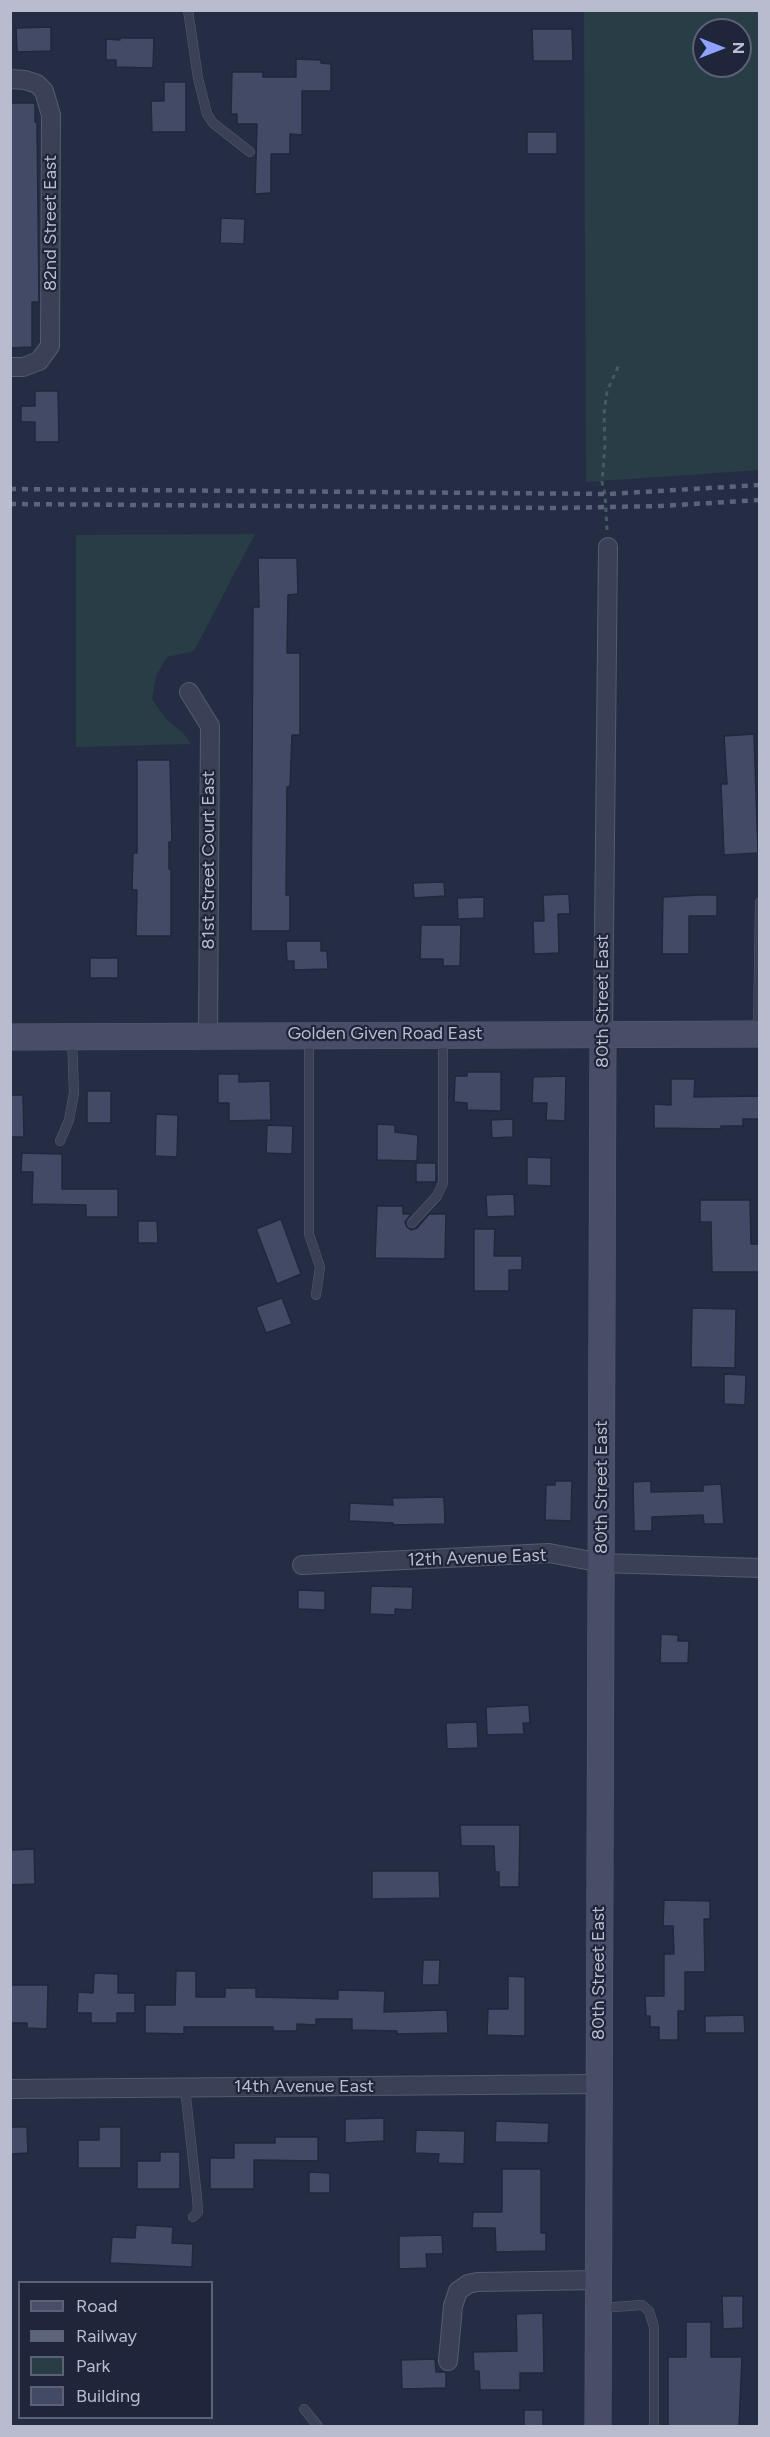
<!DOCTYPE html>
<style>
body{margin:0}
#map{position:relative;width:770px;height:2437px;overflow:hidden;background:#252d45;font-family:Figtree,sans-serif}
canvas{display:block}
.frame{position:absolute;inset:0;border:12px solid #b8bcce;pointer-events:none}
.legend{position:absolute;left:18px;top:2281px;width:195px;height:138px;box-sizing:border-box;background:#1f253a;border:2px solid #5c6175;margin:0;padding:8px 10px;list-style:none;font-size:18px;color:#b8bcce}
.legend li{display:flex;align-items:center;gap:12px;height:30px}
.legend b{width:30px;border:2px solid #5c6175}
.north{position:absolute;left:692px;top:18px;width:60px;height:60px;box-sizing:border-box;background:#1f253a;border:2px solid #5c6175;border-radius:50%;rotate:90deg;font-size:16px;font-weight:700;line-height:24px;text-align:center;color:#b8bcce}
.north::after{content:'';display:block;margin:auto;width:21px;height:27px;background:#8ca3ff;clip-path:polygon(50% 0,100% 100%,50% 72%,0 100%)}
</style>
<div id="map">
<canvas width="770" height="2437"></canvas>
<div class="frame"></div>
<ul class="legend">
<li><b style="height:8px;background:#484e68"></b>Road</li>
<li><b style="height:8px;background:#5c637c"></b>Railway</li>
<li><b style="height:16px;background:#283d46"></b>Park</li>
<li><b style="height:16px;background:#424a65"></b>Building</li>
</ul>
<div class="north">N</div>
</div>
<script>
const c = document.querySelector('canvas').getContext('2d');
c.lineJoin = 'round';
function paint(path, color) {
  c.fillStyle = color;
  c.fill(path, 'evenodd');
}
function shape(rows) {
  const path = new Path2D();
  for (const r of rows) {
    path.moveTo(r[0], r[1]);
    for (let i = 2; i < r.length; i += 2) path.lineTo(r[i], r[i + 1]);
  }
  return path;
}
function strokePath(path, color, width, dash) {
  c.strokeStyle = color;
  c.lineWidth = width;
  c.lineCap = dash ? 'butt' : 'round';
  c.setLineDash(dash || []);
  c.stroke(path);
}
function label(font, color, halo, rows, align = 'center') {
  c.font = font + ' Figtree,sans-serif';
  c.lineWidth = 4.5;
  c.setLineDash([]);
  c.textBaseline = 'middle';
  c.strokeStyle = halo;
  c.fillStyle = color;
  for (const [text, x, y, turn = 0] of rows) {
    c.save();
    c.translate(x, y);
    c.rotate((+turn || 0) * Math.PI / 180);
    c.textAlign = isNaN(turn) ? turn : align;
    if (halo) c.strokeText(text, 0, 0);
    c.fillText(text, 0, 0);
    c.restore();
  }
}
paint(shape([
 [584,11,759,11,759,470,586,482],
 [704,30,740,30,740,66,704,66],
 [255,534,194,651,167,657,156,676,152,699,166,719,184,734,191,744,76,747,76,535]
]), '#283d46');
const building = shape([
 [51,27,51,51,17,52,16,28,51,27],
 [532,29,572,29,573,61,533,61,532,29],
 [120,38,154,38,153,68,116,67,116,60,106,60,106,39,120,40,120,38],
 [296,59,321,60,321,63,331,64,331,91,302,91,302,135,290,134,290,154,271,154,271,193,255,194,257,124,237,124,237,114,231,114,232,72,263,72,263,77,296,77,296,59],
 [164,82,186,82,186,132,152,132,151,101,164,101,164,82],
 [10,103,35,103,35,122,37,122,39,302,32,302,32,347,10,348,10,103],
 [527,132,557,132,557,154,527,154,527,132],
 [221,218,245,219,244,244,220,243,221,218],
 [35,391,58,391,59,442,35,442,35,422,21,422,21,406,35,406,35,391],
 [258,558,297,558,298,594,288,595,287,653,300,653,300,735,292,735,290,787,287,787,286,895,290,895,290,931,251,931,253,607,259,607,258,558],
 [754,734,758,853,724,855,721,784,727,784,724,736,754,734],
 [137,760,170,760,172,842,169,842,169,869,171,869,171,936,136,936,137,890,132,890,133,853,137,853,137,760],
 [444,882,445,896,414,898,413,883,444,882],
 [569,894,570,914,558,914,559,953,534,954,533,921,544,921,543,895,569,894],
 [700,895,717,895,717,916,689,916,689,954,662,954,663,897,700,895],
 [484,897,484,918,458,919,457,898,484,897],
 [421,925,461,925,460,966,443,966,443,959,420,959,421,925],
 [286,941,321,941,321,951,327,951,328,969,294,970,294,961,287,961,286,941],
 [90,958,118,958,118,978,90,978,90,958],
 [467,1072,501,1072,501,1111,467,1110,467,1103,454,1102,455,1076,467,1076,467,1072],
 [218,1074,239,1074,239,1082,270,1081,271,1120,229,1121,229,1103,218,1103,218,1074],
 [566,1076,565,1121,546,1120,547,1103,532,1103,533,1077,566,1076],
 [671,1079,695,1079,694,1097,759,1096,759,1119,743,1119,743,1126,721,1126,721,1129,654,1128,654,1104,671,1105,671,1079],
 [87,1091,111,1091,111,1123,87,1123,87,1091],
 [10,1095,23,1095,24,1137,10,1137,10,1095],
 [156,1114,178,1115,177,1157,155,1156,156,1114],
 [513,1119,513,1137,492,1138,491,1120,513,1119],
 [377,1124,395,1125,395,1132,418,1135,417,1161,377,1160,377,1124],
 [267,1125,293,1126,292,1154,266,1153,267,1125],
 [22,1153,62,1154,62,1189,118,1189,118,1217,86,1217,86,1205,32,1204,33,1172,21,1172,22,1153],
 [527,1157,551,1158,551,1186,527,1185,527,1157],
 [416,1163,436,1163,436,1182,416,1182,416,1163],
 [514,1194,515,1216,487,1217,486,1195,514,1194],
 [700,1200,750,1200,751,1244,759,1244,759,1272,712,1272,711,1222,700,1222,700,1200],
 [377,1206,403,1206,403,1214,411,1214,405,1222,407,1227,411,1230,417,1228,429,1214,446,1214,445,1259,375,1258,377,1206],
 [281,1219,301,1274,277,1284,256,1229,281,1219],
 [138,1221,157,1221,158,1243,138,1243,138,1221],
 [474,1229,495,1229,494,1256,522,1256,522,1270,509,1270,509,1291,474,1291,474,1229],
 [282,1298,292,1324,266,1333,256,1307,282,1298],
 [692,1308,736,1309,735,1368,691,1367,692,1308],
 [724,1374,746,1375,745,1405,724,1404,724,1374],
 [555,1481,572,1481,571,1521,545,1520,546,1485,555,1485,555,1481],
 [651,1481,651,1492,703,1491,703,1485,721,1484,724,1524,704,1524,703,1515,652,1517,652,1531,634,1531,633,1482,651,1481],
 [444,1497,445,1524,393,1525,393,1523,349,1521,350,1503,393,1505,392,1498,444,1497],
 [371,1586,413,1587,412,1610,395,1609,395,1615,370,1614,371,1586],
 [298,1590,325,1591,325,1610,298,1609,298,1590],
 [661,1634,678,1635,678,1641,689,1641,688,1663,660,1663,661,1634],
 [529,1705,530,1723,523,1723,524,1734,487,1735,486,1707,529,1705],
 [477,1722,478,1748,447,1749,446,1723,477,1722],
 [460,1825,520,1825,519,1887,499,1887,499,1872,495,1872,494,1846,461,1846,460,1825],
 [34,1849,35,1884,10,1885,10,1850,34,1849],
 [372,1871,439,1871,440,1898,372,1899,372,1871],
 [664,1900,710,1901,710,1919,704,1919,705,1972,685,1972,685,2011,678,2011,678,2040,659,2040,659,2027,650,2027,650,2016,646,2016,645,1996,664,1996,664,1954,674,1954,673,1926,663,1926,664,1900],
 [423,1960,440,1960,439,1985,422,1985,423,1960],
 [176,1971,196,1971,196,1997,225,1997,225,1988,256,1988,256,1997,338,1999,338,1990,385,1991,384,2012,447,2010,448,2033,397,2034,397,2031,352,2030,352,2019,316,2019,316,2025,297,2024,297,2031,273,2031,273,2027,184,2027,184,2034,145,2033,145,2005,175,2005,176,1971],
 [94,1973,118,1974,118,1993,135,1993,135,2013,117,2013,117,2023,91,2023,91,2013,77,2013,78,1992,93,1993,94,1973],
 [508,1976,525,1977,525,2036,487,2035,488,2009,508,2009,508,1976],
 [10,1985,48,1985,47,2029,27,2028,27,2023,10,2023,10,1985],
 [744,2015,745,2033,705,2033,705,2016,744,2015],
 [384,2118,384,2141,345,2143,345,2119,384,2118],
 [496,2121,549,2123,548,2143,495,2142,496,2121],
 [10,2127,27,2127,28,2153,10,2154,10,2127],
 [99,2127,121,2127,121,2168,78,2168,78,2140,99,2140,99,2127],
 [416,2130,465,2131,464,2164,438,2163,439,2154,415,2153,416,2130],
 [275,2137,318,2137,318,2161,254,2160,254,2189,210,2189,210,2158,234,2158,234,2143,275,2143,275,2137],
 [160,2152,180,2152,180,2189,137,2189,137,2161,160,2161,160,2152],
 [502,2169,541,2169,541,2233,546,2233,546,2251,496,2252,495,2228,472,2228,473,2212,502,2212,502,2169],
 [309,2172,330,2173,330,2193,309,2193,309,2172],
 [136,2225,173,2227,172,2243,193,2244,192,2267,110,2263,112,2237,135,2238,136,2225],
 [442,2235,443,2254,426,2254,427,2268,399,2269,399,2236,442,2235],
 [722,2296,743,2296,743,2328,723,2329,722,2296],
 [543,2313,544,2373,520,2373,520,2390,480,2390,479,2371,474,2371,473,2352,517,2351,516,2314,543,2313],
 [686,2322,711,2322,711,2357,742,2357,739,2427,668,2427,668,2357,686,2357,686,2322],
 [435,2359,436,2372,446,2372,446,2388,402,2389,401,2360,435,2359],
 [524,2410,543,2410,543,2427,524,2427,524,2410]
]);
paint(building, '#424a65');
strokePath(building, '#21273c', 1.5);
const lane = shape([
 [188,10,198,78,207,114,213,123,250,152],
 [758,1031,760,902],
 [309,1037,309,1234,320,1267,316,1295],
 [60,1141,69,1120,74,1093,72,1039],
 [412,1223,437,1196,443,1183,443,1036],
 [185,2088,197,2197,198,2212,193,2217],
 [600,2308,642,2305,649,2311,654,2327,654,2426],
 [304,2409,318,2426]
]);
const street = shape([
 [10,79,25,80,37,84,44,91,51,115,50,346,39,361,23,367,10,367],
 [189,692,210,726,208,1035],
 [603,1033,608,547],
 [302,1565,549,1553,602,1563,760,1568],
 [10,2089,598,2084],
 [448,2361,453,2306,458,2291,468,2284,477,2282,598,2280]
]);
const secondary = shape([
 [10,1037,760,1034],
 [598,2426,603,1033]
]);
strokePath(lane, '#565b6f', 10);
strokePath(street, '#565b6f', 20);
strokePath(secondary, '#565b6f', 27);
strokePath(shape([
 [607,530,605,494,602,482,605,445,604,414,607,391,619,365]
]), '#465a62', 3, [4.5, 4.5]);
strokePath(lane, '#3a4055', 9);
strokePath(street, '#3a4055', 18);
strokePath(secondary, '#484e68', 26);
strokePath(shape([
 [10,489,608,494,760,485],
 [10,504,556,508,660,506,760,500]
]), '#5c637c', 4.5, [6, 6]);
label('18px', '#b8bcce', '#1f253a', [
 ["82nd Street East",51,223,-90],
 ["81st Street Court East",209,860,-90],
 ["80th Street East",603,1001,-90],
 ["Golden Given Road East",385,1034],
 ["80th Street East",602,1487,-90],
 ["12th Avenue East",477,1558,-2],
 ["80th Street East",599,1973,-90],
 ["14th Avenue East",304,2087]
]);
</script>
